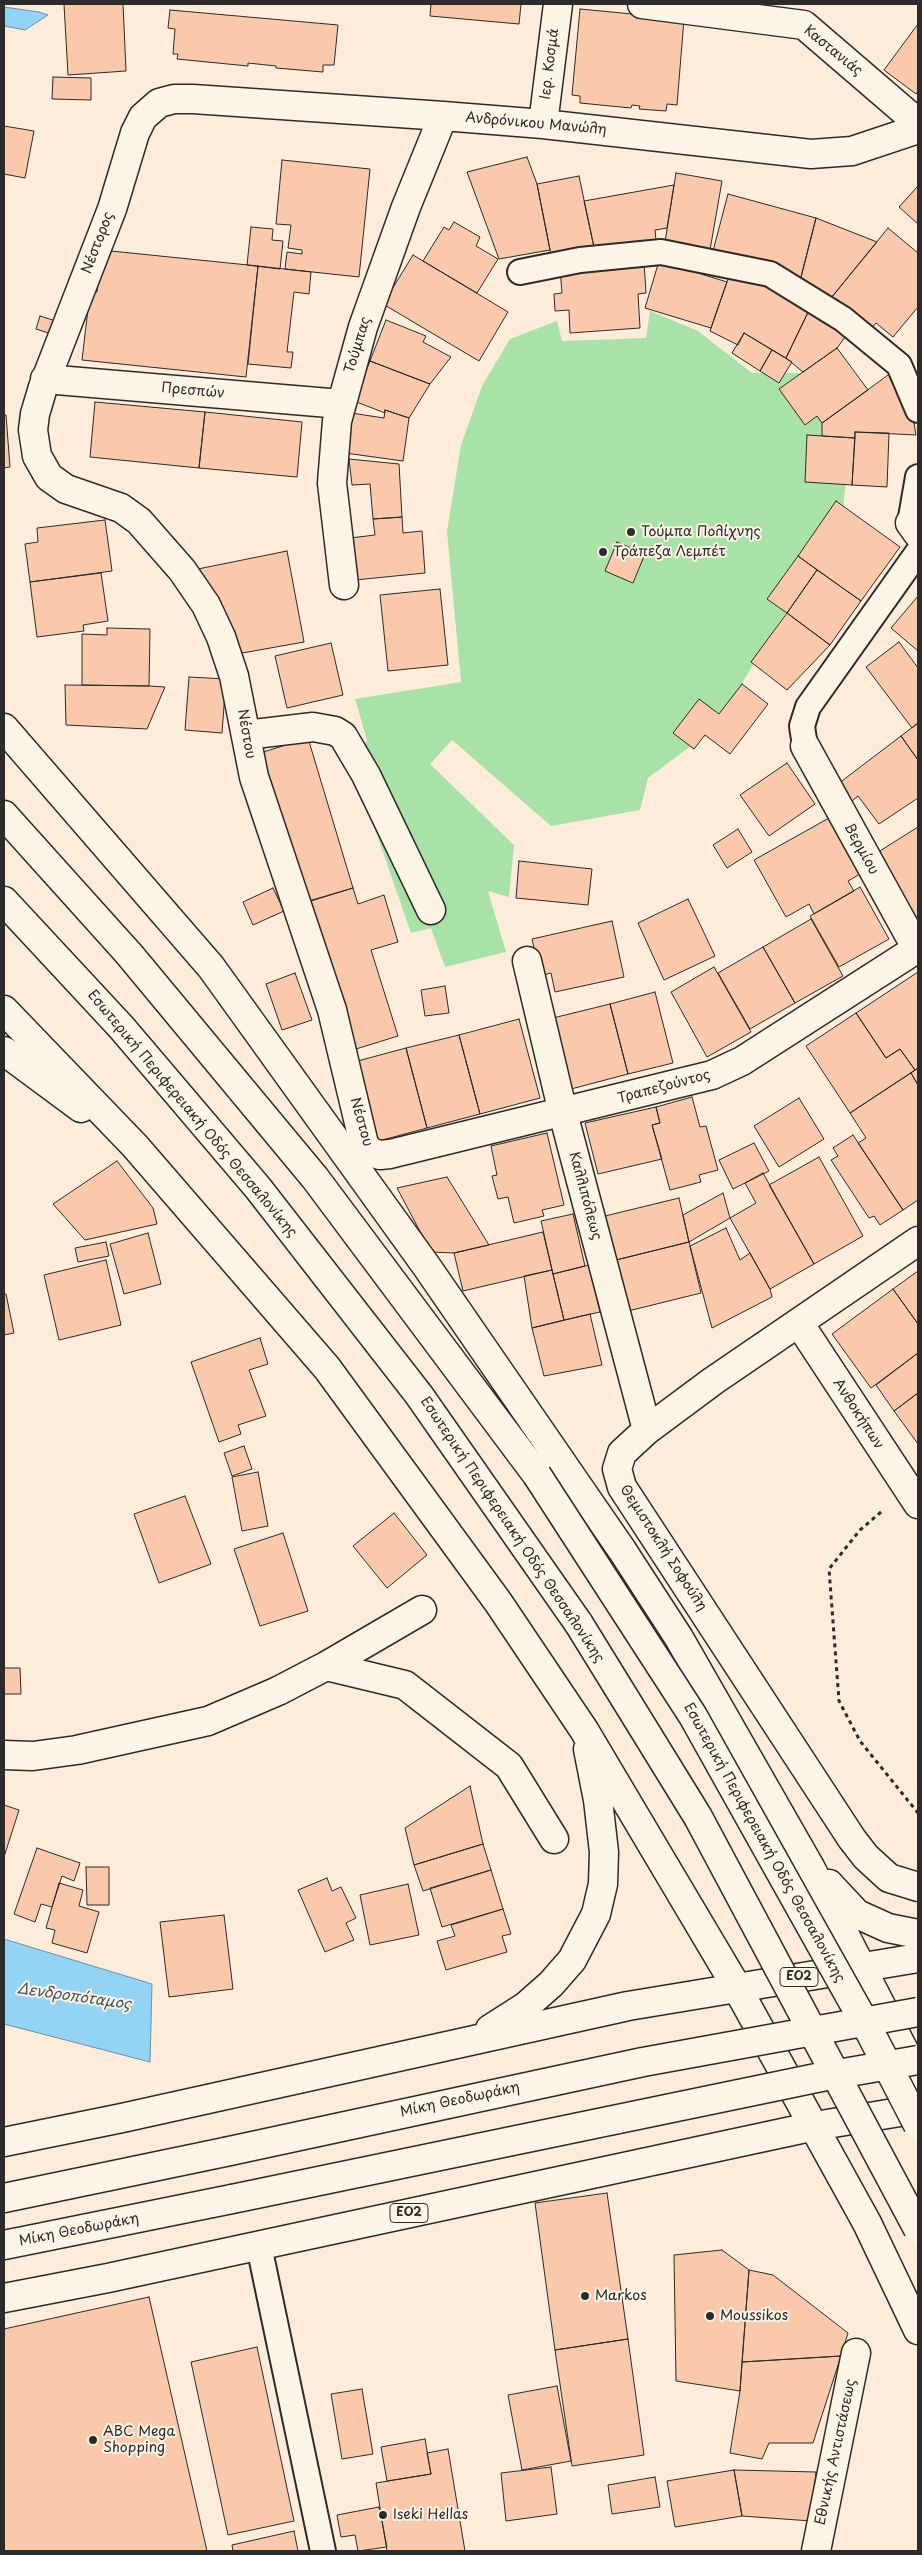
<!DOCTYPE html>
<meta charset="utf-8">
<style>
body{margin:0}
#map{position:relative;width:922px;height:2555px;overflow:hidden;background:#fcecd9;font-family:"Playpen Sans",sans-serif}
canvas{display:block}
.frame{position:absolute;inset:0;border:5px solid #2b2b2b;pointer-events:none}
</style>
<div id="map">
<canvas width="922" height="2555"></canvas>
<div class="frame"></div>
</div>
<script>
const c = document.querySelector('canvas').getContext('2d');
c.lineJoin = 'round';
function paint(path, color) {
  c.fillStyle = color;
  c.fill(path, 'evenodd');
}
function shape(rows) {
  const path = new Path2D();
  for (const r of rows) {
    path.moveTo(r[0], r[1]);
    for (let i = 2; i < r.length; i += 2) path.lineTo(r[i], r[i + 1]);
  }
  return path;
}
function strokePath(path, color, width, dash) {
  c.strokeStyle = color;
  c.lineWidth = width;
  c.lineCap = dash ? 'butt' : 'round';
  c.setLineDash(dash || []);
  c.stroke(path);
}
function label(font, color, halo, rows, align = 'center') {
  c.font = font + ' "Playpen Sans",sans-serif';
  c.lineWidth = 4;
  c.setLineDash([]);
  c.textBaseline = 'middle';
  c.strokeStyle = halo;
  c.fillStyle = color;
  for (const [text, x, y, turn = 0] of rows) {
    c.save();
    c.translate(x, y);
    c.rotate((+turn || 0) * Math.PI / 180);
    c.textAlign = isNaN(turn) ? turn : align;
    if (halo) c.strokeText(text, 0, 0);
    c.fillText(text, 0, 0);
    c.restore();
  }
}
paint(shape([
 [650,311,698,331,752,373,812,373,849,447,841,532,772,633,716,727,648,778,640,810,551,826,452,740,430,764,514,845,509,897,488,891,506,952,445,967,431,928,411,933,353,766,367,740,355,699,461,682,447,531,461,445,482,386,510,339,557,321,562,341,646,338]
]), '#a9e2a7');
const water = shape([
 [4,7,39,12,48,15,25,30,4,26,4,7],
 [4,1939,152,1984,150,2062,4,2024,4,1939]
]);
paint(water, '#93d3f4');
strokePath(water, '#6990a4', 1);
const building = shape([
 [64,4,123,4,126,71,68,75,64,4],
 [431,4,521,4,519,24,430,16,431,4],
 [580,9,684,19,677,105,667,104,666,111,639,109,640,106,632,105,631,108,580,103,580,96,572,95,580,9],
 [170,10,338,25,334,65,323,65,323,72,276,68,276,66,248,63,248,66,177,59,178,54,173,54,175,29,168,28,170,10],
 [918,24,918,91,916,94,884,70,918,24],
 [53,77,91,78,91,100,52,99,53,77],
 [4,126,34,131,25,178,4,174,4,126],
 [527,157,537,184,550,250,499,259,467,172,527,157],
 [282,160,370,169,359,277,285,269,287,252,302,254,302,250,288,248,291,225,276,224,282,160],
 [676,173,722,181,710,250,665,242,676,173],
 [579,176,595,252,552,260,537,184,579,176],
 [674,185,667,228,655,230,656,240,595,252,584,201,674,185],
 [918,186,918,224,899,207,918,186],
 [728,194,816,218,800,281,713,251,728,194],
 [816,218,877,242,831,298,800,281,816,218],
 [454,222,480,237,476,246,498,259,477,293,423,261,444,227,449,230,454,222],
 [251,227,273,229,272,240,283,241,280,269,247,265,251,227],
 [888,228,918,253,918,307,893,337,876,323,866,335,831,298,888,228],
 [101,250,258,266,246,377,82,360,90,292,97,292,101,250],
 [413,255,508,312,479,361,383,304,413,255],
 [659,261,727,282,711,328,645,308,659,261],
 [644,262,646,293,638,294,640,328,570,333,569,310,555,311,554,294,562,293,560,268,644,262],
 [258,266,311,272,309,294,294,292,287,352,293,352,291,368,248,364,258,266],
 [730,273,776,287,812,304,786,358,744,333,738,345,710,331,730,273],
 [812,304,851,329,837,348,803,372,786,358,812,304],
 [40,316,59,322,55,335,36,329,40,316],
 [386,320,426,336,423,342,451,357,430,384,370,361,386,320],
 [744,333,772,350,760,371,732,353,744,333],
 [837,348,868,390,822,423,817,416,805,425,779,389,837,348],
 [772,350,792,362,779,383,760,371,772,350],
 [370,361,430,384,409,418,385,410,385,413,354,401,370,361],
 [895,370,910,399,916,435,855,432,855,438,822,436,822,423,895,370],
 [95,402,205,412,199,468,90,457,95,402],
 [385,410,409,418,403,461,345,453,351,413,384,418,385,410],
 [205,412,302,422,297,477,199,468,205,412],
 [4,415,6,415,10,467,4,468,4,415],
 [855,432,889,433,887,487,852,485,855,432],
 [807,435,855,438,852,485,805,482,807,435],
 [349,459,399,464,402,517,373,519,370,484,352,485,349,459],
 [836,501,900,547,861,601,798,556,836,501],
 [402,517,403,533,422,531,425,573,355,580,350,538,375,535,373,519,402,517],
 [105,520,112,571,30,582,25,544,38,542,37,528,105,520],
 [617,542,645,554,633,583,605,571,617,542],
 [287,551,304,642,231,655,188,571,287,551],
 [798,556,817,570,787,613,767,599,798,556],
 [817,570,861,601,830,645,787,613,817,570],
 [101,573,108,621,83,625,84,631,37,637,30,582,101,573],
 [440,589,448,665,388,671,380,595,440,589],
 [918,596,918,651,891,628,918,596],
 [787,613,830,645,787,690,751,662,787,613],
 [107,628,150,629,149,686,82,685,82,634,107,635,107,628],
 [899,642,918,668,918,723,912,728,866,667,899,642],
 [331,643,343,695,287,708,275,656,331,643],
 [189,677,226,679,222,733,185,730,189,677],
 [742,684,768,704,730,754,705,735,694,749,673,733,699,699,719,714,742,684],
 [65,685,149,686,165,687,147,729,66,725,65,685],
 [918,723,918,760,901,736,918,723],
 [901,736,918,760,918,798,879,824,858,796,847,805,834,787,901,736],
 [308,738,353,888,302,903,257,754,308,738],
 [787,763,815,804,769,836,740,795,787,763],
 [829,818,860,874,848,881,854,891,814,914,809,904,786,917,754,860,829,818],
 [918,827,918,923,875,854,918,827],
 [738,829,752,852,727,868,713,845,738,829],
 [519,861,592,869,588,905,516,898,519,861],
 [860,887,889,939,839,967,810,916,860,887],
 [273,888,284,911,253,925,243,902,273,888],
 [353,888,358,904,384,895,398,942,371,950,398,1036,356,1049,311,901,353,888],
 [688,899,715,956,664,980,638,923,688,899],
 [811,919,843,976,795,1003,763,947,811,919],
 [612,921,624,977,555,992,551,973,540,976,532,939,612,921],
 [763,947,795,1003,750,1029,718,973,763,947],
 [714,967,751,1032,707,1057,671,992,714,967],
 [918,972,918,1068,915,1070,900,1049,886,1058,856,1013,918,972],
 [295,973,312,1020,282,1030,266,984,295,973],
 [445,986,449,1013,425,1016,421,990,445,986],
 [655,992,673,1063,628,1074,610,1004,655,992],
 [610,1004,628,1074,571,1089,553,1018,610,1004],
 [856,1013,886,1058,900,1049,915,1070,850,1113,806,1046,856,1013],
 [519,1019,540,1098,480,1114,459,1035,519,1019],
 [459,1035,480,1114,427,1128,406,1048,459,1035],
 [406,1048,427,1128,375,1142,354,1062,406,1048],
 [918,1068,918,1085,911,1073,918,1068],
 [911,1073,918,1085,918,1200,903,1210,858,1143,866,1138,850,1113,911,1073],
 [692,1097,700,1127,706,1126,718,1170,699,1175,701,1182,670,1190,652,1125,660,1123,656,1107,692,1097],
 [799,1098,824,1139,779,1167,754,1126,799,1098],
 [656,1107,660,1123,652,1125,662,1159,598,1174,585,1123,656,1107],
 [547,1133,564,1205,542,1210,544,1216,514,1223,508,1197,498,1199,492,1176,497,1175,491,1146,547,1133],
 [853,1135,903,1210,880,1225,874,1216,869,1218,831,1160,838,1156,833,1148,853,1135],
 [754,1143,769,1171,733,1189,719,1160,754,1143],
 [819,1157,863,1236,814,1264,769,1185,819,1157],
 [117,1161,153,1208,157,1224,85,1240,53,1204,117,1161],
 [763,1173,814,1264,770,1289,730,1218,756,1203,745,1183,763,1173],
 [447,1177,489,1245,454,1253,431,1252,397,1188,447,1177],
 [723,1193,730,1218,689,1242,683,1215,723,1193],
 [679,1198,689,1242,612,1261,601,1217,679,1198],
 [573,1214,585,1266,553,1274,541,1221,573,1214],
 [726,1228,740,1260,750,1253,770,1289,772,1297,712,1328,690,1246,726,1228],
 [543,1232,552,1270,463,1291,454,1253,543,1232],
 [148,1233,161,1284,124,1294,110,1244,148,1233],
 [106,1242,109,1256,78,1262,75,1248,106,1242],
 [689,1242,701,1293,624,1312,612,1261,689,1242],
 [106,1260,121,1325,59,1340,44,1275,106,1260],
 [589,1265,600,1312,564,1320,553,1274,589,1265],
 [552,1270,564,1320,532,1328,524,1276,552,1270],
 [918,1271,918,1324,893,1289,918,1271],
 [893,1289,918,1324,918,1353,871,1388,832,1334,893,1289],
 [4,1294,6,1294,14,1333,4,1335,4,1294],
 [590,1314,602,1365,544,1376,532,1328,590,1314],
 [260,1338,268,1364,249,1370,266,1416,238,1425,241,1434,219,1442,191,1362,260,1338],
 [918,1353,918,1393,894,1411,876,1385,918,1353],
 [918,1393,918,1444,894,1411,918,1393],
 [244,1446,252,1469,232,1476,224,1453,244,1446],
 [258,1472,268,1526,242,1531,232,1477,258,1472],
 [185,1496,211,1564,159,1583,134,1514,185,1496],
 [394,1513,427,1555,387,1588,353,1546,394,1513],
 [283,1533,308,1611,260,1626,234,1549,283,1533],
 [4,1668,20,1668,21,1694,4,1694,4,1668],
 [470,1786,483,1844,414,1865,405,1828,470,1786],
 [4,1805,19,1810,4,1857,4,1805],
 [483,1844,491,1870,423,1891,414,1865,483,1844],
 [37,1848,80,1863,74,1881,62,1876,52,1907,41,1904,35,1922,14,1914,37,1848],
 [86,1867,109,1867,109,1905,87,1905,86,1867],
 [491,1870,503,1909,442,1927,430,1888,491,1870],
 [327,1878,332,1891,341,1887,356,1918,346,1923,354,1940,325,1952,298,1890,327,1878],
 [59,1883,83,1890,79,1906,99,1912,87,1953,52,1943,55,1930,46,1928,59,1883],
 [408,1884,419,1935,370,1945,360,1895,408,1884],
 [503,1909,511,1934,502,1936,507,1952,446,1970,437,1941,455,1936,451,1925,503,1909],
 [224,1915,233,1989,169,1997,160,1922,224,1915],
 [607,2193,628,2339,555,2350,535,2203,607,2193],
 [722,2250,749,2270,740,2391,676,2381,674,2255,722,2250],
 [749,2270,773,2275,848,2333,841,2356,742,2362,749,2270],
 [149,2297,207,2551,4,2551,4,2329,149,2297],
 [628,2339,644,2455,572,2466,555,2350,628,2339],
 [257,2347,294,2521,228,2535,191,2362,257,2347],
 [841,2356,813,2443,769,2443,762,2459,730,2453,740,2391,742,2362,841,2356],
 [557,2386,571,2461,522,2470,508,2395,557,2386],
 [362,2389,373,2454,342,2459,331,2394,362,2389],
 [425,2439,431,2474,387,2481,381,2447,425,2439],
 [448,2449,465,2551,387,2551,376,2483,431,2474,427,2453,448,2449],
 [551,2467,557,2514,506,2521,501,2473,551,2467],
 [734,2470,816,2472,811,2521,742,2516,734,2470],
 [734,2470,742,2516,675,2527,667,2481,734,2470],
 [655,2477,660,2507,612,2514,608,2485,655,2477],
 [379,2507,387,2547,358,2551,355,2535,341,2537,337,2515,379,2507],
 [294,2531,298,2551,233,2551,232,2545,294,2531]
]);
paint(building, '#fac8aa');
strokePath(building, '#2b2b2b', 1);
const lane = shape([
 [520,272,580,260,661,252,770,274,843,319,899,365,918,410],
 [910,523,918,477],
 [805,746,802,726,808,707,918,552],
 [259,2246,323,2551]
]);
const street = shape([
 [642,4,804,25,918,123],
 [543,124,558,4],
 [918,129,852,151,811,154,543,124,443,116,193,99,174,99,159,103,143,117,135,133,112,209,43,387,35,414,33,430,37,456,49,477,66,489,121,508,139,521,182,570,206,605,221,637,234,676,254,777,332,1010,364,1144,370,1152,380,1155,390,1154,712,1075,742,1061,918,948],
 [45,379,341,404],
 [910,523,918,534],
 [344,585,332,483,337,421,363,327,406,207,443,116],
 [246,735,313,727,335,731,343,736,366,775,431,910],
 [805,746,918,951],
 [527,961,563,1113,647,1430],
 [918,1241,713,1381,647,1430,622,1453,617,1469,622,1487,852,1839,866,1857,889,1878,918,1887],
 [799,1323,918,1504],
 [326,1666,405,1685,509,1766,554,1839],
 [4,1755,33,1756,77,1750,208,1721,278,1691,326,1666,422,1610],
 [816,2551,856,2353]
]);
const highway = shape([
 [4,728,211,967,427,1267,622,1550,679,1638,810,1867,918,2078],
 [4,815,129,954,315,1178,537,1475],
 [4,901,122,1028,258,1188,419,1395,579,1624],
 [4,1010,135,1146,327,1368,498,1602,584,1730,736,1986,867,2223,918,2330],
 [4,1051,81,1108],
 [829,1884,857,1914,888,1928,918,1934],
 [490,2029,526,2006,551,1984,572,1960,596,1914,603,1884,604,1852,598,1800,588,1749],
 [4,2142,122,2118,628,2006,918,1958],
 [4,2198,225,2152],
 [4,2245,232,2199],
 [4,2298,108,2278,815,2126,918,2109]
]);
strokePath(lane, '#2b2b2b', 28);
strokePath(street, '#2b2b2b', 31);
strokePath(highway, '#2b2b2b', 31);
strokePath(shape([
 [881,1512,860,1530,829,1569,839,1701,860,1741,918,1813]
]), '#2b2b2b', 3, [4, 4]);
strokePath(lane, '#fcf5e5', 24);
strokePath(street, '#fcf5e5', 28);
strokePath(highway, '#fcf5e5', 28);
const highwayBridge = shape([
 [537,1475,693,1716,871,2034,918,2125],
 [579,1624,698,1817,918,2229],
 [225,2152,643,2062,918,2012],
 [232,2199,826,2076,918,2060]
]);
strokePath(highwayBridge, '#2b2b2b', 31, []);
strokePath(highwayBridge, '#fcf5e5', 28);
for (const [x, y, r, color] of [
 [631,532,5,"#2b2b2b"],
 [603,552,5,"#2b2b2b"],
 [585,2296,5,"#2b2b2b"],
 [710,2316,5,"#2b2b2b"],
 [93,2440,5,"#2b2b2b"],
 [383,2515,5,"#2b2b2b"]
]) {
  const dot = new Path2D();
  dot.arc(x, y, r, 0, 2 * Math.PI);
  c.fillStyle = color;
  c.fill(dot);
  strokePath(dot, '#fcf5e5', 2);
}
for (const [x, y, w] of [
 [799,1977,38],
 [409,2213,38]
]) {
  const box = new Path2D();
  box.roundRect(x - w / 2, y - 9.5, w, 19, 4);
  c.fillStyle = '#fcf5e5';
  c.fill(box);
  strokePath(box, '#2b2b2b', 1);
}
label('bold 12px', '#2b2b2b', null, [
 ["ΕΟ2",799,1977],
 ["ΕΟ2",409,2213]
]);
label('14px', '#2b2b2b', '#fcf5e5', [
 ["Καστανιάς",833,51,39],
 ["Ιερ. Κοσμά",550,64,-83],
 ["Ανδρόνικου Μανώλη",536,124,5],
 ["Νέστορος",98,243,-69],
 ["Τούμπας",358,345,-73],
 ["Πρεσπών",193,391,5],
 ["Νέστου",246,734,80],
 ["Βερμίου",861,849,61],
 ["Τραπεζούντος",664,1087,-15],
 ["Εσωτερική Περιφερειακή Οδός Θεσσαλονίκης",192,1114,50],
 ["Νέστου",361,1122,74],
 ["Καλλιπόλεως",585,1196,75],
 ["Ανθοκήπων",858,1414,57],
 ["Εσωτερική Περιφερειακή Οδός Θεσσαλονίκης",512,1530,56],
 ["Θεμιστοκλή Σοφούλη",663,1548,57],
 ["Εσωτερική Περιφερειακή Οδός Θεσσαλονίκης",764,1843,61],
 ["Μίκη Θεοδωράκη",460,2100,-12],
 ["Μίκη Θεοδωράκη",79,2230,-11],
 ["Εθνικής Αντιστάσεως",836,2452,-78]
]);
label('14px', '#2b2b2b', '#fcf5e5', [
 ["Τούμπα Πολίχνης",641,532],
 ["Τράπεζα Λεμπέτ",613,552],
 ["Markos",595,2296],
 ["Moussikos",720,2316],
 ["ABC Mega",103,2432],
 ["Shopping",103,2448],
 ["Iseki Hellas",393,2515]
], 'left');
label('italic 15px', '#45555d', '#fcf5e5', [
 ["Δενδροπόταμος",74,1997,8]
]);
</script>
